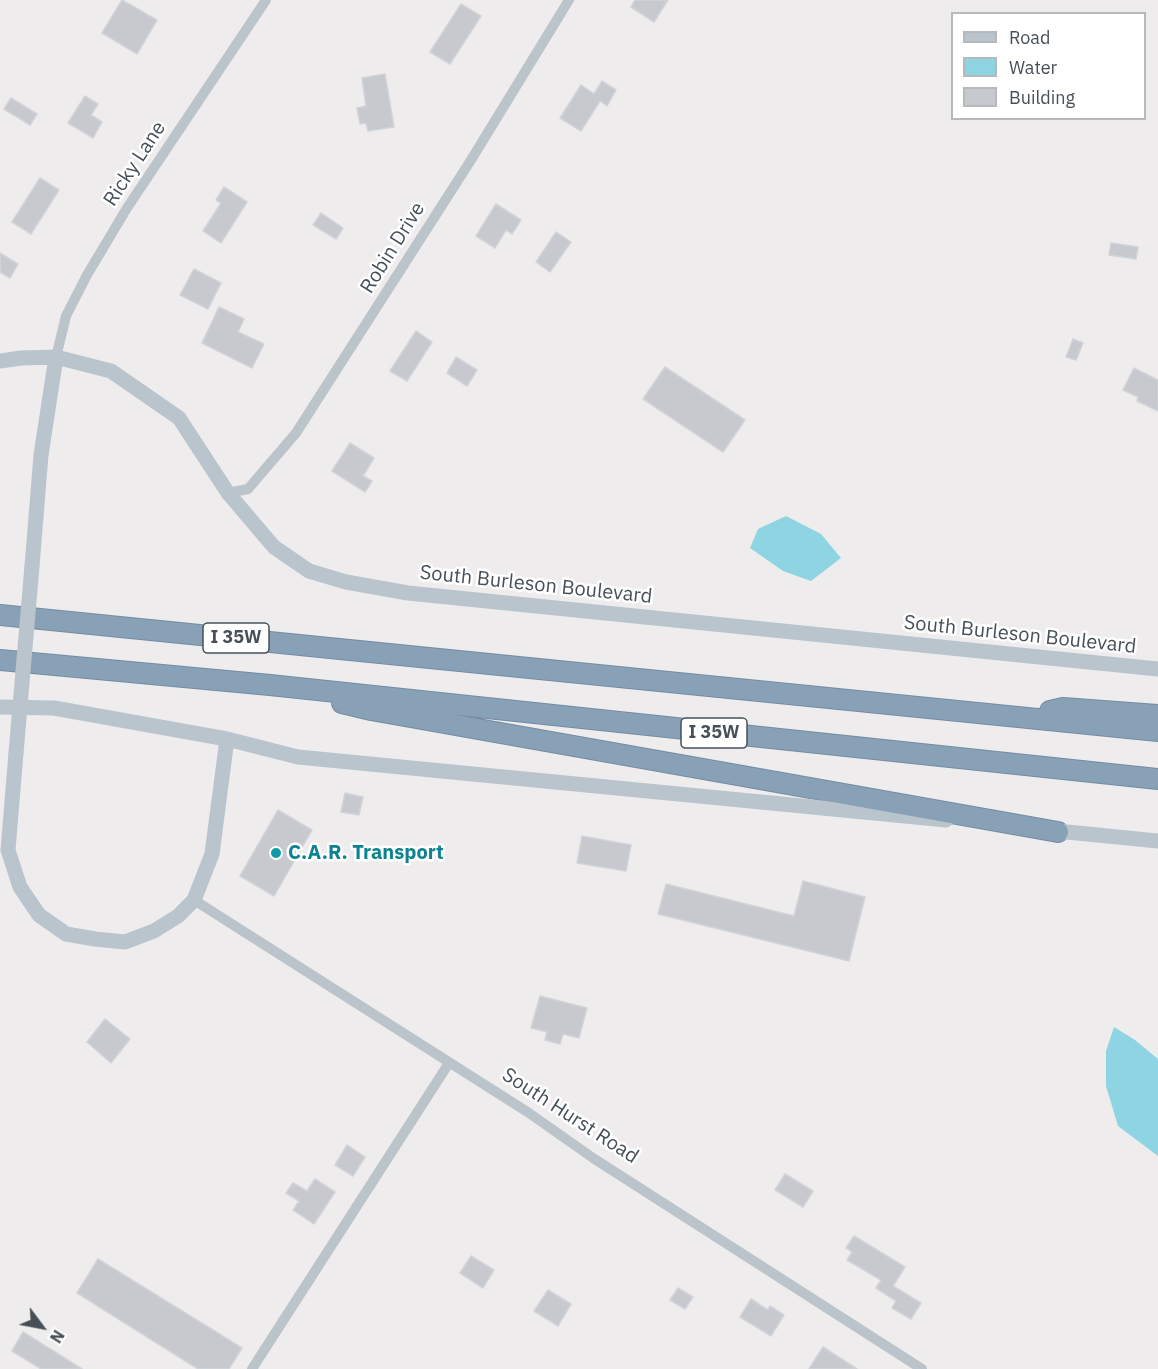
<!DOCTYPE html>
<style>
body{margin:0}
#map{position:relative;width:1158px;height:1369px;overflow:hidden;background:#efeced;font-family:"IBM Plex Sans",sans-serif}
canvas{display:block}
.legend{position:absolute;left:951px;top:12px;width:195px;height:108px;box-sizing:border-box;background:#fff;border:2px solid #b5b9bc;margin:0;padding:8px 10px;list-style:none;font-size:18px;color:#475058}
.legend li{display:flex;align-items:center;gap:12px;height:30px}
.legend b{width:30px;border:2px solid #b5b9bc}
.north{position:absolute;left:12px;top:1297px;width:60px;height:60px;-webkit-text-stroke:4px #fff;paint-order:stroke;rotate:122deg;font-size:16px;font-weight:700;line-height:24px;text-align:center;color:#475058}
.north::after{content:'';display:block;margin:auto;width:21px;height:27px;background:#475058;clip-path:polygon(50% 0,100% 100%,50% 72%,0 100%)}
</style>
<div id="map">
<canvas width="1158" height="1369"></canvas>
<ul class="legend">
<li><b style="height:8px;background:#bac4cd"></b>Road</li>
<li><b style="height:16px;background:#8fd4e3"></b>Water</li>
<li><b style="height:16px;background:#c7c9cf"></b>Building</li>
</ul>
<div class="north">N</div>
</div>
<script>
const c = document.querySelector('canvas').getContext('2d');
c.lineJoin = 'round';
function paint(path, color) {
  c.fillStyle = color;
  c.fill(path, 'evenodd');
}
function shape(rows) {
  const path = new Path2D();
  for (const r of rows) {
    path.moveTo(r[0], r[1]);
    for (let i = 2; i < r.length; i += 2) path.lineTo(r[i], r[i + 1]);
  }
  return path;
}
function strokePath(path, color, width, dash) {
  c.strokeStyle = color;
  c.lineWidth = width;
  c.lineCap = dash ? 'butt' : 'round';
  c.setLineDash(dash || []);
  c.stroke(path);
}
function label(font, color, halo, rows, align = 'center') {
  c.font = font + ' "IBM Plex Sans",sans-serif';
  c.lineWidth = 5;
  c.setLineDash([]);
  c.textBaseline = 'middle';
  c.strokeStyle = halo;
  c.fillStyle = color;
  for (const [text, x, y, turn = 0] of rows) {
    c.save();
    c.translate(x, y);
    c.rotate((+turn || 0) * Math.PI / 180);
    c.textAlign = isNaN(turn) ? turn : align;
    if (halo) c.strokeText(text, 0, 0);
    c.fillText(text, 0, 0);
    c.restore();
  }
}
paint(shape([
 [786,516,821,534,841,558,811,581,783,571,750,548,758,529],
 [1114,1027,1135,1040,1158,1059,1158,1156,1118,1126,1106,1086,1106,1051]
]), '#8fd4e3');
const building = shape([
 [122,0,157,20,137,54,102,33,122,0],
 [635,0,668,0,654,22,631,7,635,0],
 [461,4,481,16,450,64,430,52,461,4],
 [385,74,394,127,368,131,366,123,360,124,357,108,366,106,362,78,385,74],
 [602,81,616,90,607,106,600,101,581,131,560,118,581,85,594,94,602,81],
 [85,96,98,104,91,115,102,122,93,138,68,123,85,96],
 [11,98,37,114,30,125,4,109,11,98],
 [40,178,59,190,31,234,12,222,40,178],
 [224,187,247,202,221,243,203,231,221,203,216,200,224,187],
 [496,204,521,220,512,234,506,230,495,248,476,236,496,204],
 [321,213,343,228,336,239,313,225,321,213],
 [556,232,571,242,550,272,536,262,556,232],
 [1111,243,1138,247,1136,259,1109,255,1111,243],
 [0,253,18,264,10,278,0,272,0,253],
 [194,269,221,283,208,309,180,295,194,269],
 [219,307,244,319,238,332,264,344,252,368,202,343,219,307],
 [416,331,432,342,407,381,390,371,416,331],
 [1073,339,1083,343,1076,360,1066,357,1073,339],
 [456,357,477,370,467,386,447,373,456,357],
 [665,367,745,420,723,452,643,399,665,367],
 [1134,368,1158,380,1158,411,1137,401,1138,397,1123,390,1134,368],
 [350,443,374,458,363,476,372,481,365,492,332,471,350,443],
 [345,793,363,797,359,815,341,812,345,793],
 [278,810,312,830,274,896,240,876,278,810],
 [582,836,631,845,626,871,577,863,582,836],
 [803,881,865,897,849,961,658,914,666,884,794,916,803,881],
 [540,996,587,1008,579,1038,563,1034,560,1044,545,1040,547,1032,531,1028,540,996],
 [105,1019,130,1039,111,1063,87,1042,105,1019],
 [347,1145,365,1157,353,1176,335,1165,347,1145],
 [785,1174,813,1191,803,1207,775,1190,785,1174],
 [315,1179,335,1192,314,1224,293,1210,299,1201,286,1193,293,1183,307,1191,315,1179],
 [854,1236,905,1267,893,1286,921,1303,911,1319,892,1308,896,1301,876,1288,881,1280,847,1260,852,1252,846,1248,854,1236],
 [471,1256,494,1270,483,1288,460,1273,471,1256],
 [98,1259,242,1348,229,1369,198,1369,77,1293,98,1259],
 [678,1288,693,1297,685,1309,670,1300,678,1288],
 [548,1290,571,1304,558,1326,534,1311,548,1290],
 [751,1299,768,1310,770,1306,784,1315,771,1336,740,1317,751,1299],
 [23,1332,82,1369,41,1369,12,1351,23,1332],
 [823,1347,857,1369,809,1369,823,1347]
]);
paint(building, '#c7c9cf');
strokePath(building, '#d1d3d8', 1.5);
const highway = shape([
 [0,615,1158,731],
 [0,660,270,685,1158,779],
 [342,703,371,710,1058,832],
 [1050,711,1063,708,1158,715]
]);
strokePath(highway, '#748ca3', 22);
strokePath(shape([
 [56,357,66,316,87,275,127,208,266,0],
 [228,493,248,489,296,433,471,160,569,0],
 [194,900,529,1113,593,1158,922,1369],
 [252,1369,449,1063]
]), '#bcc4cb', 10);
strokePath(shape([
 [0,361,21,358,56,357,111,371,179,418,228,493,274,547,309,571,346,582,408,593,1158,669],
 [32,566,41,455,56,357],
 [0,707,54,708,227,739,298,757,946,820],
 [16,753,8,850,20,887,39,915,66,934,95,939,125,942,154,931,178,916,194,900,212,854,227,739],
 [1047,830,1158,841]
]), '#bac4cd', 15);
strokePath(highway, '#88a1b7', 20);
strokePath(shape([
 [16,753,32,566]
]), '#bac4cd', 15);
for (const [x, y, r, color] of [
 [276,853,6,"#0f9aa8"]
]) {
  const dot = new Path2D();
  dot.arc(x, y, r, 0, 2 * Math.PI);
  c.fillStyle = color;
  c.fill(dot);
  strokePath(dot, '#fff', 2);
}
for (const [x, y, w] of [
 [236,638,66],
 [714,733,66]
]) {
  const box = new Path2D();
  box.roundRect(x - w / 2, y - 15, w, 30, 4.5);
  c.fillStyle = '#fff';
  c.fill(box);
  strokePath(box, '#475058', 1.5);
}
label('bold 18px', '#475058', null, [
 ["I 35W",236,638],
 ["I 35W",714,733]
]);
label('20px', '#475058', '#fff', [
 ["Ricky Lane",135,164,-57],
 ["Robin Drive",393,248,-58],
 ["South Burleson Boulevard",536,585,6],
 ["South Burleson Boulevard",1020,635,6],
 ["South Hurst Road",570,1116,33]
]);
label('bold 20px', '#0d838f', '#fff', [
 ["C.A.R. Transport",288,853]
], 'left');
</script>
